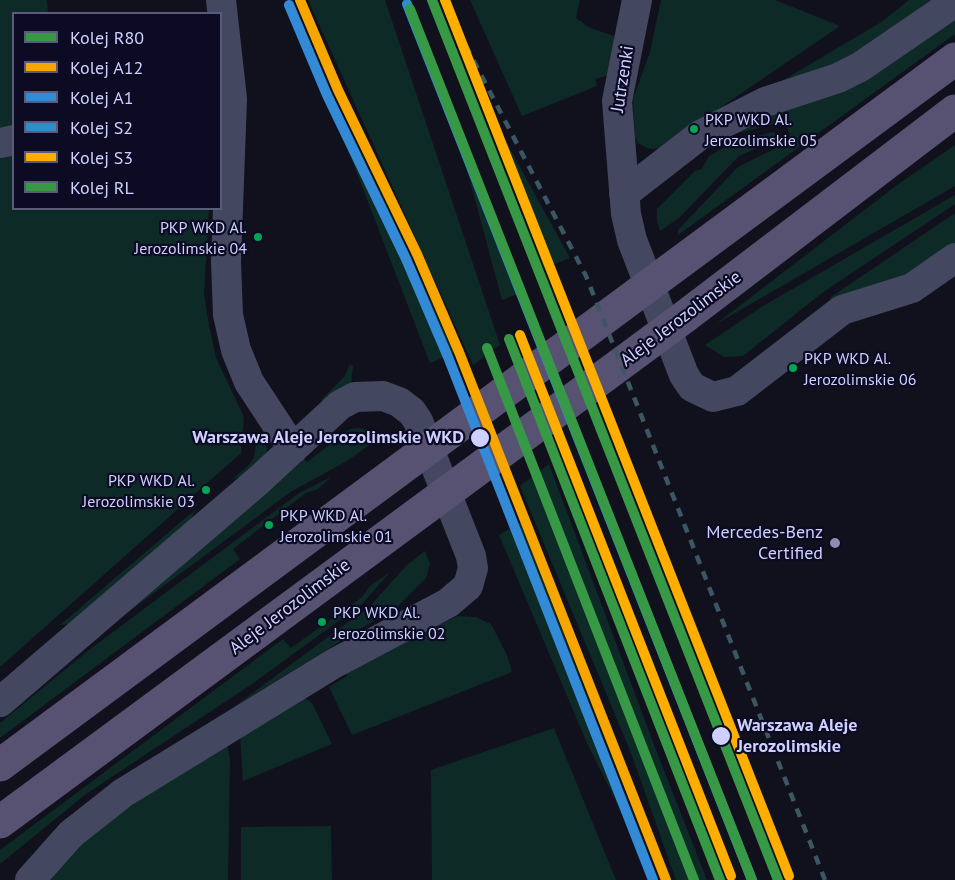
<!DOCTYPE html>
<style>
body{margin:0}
#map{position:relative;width:955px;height:880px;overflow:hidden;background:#11111d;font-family:"PT Sans",sans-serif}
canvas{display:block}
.legend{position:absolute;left:12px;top:12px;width:210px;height:198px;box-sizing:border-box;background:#0c0b23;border:2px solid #5a5a7b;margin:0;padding:8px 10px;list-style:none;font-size:18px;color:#ced0ff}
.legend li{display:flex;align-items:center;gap:12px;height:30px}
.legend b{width:30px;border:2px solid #5a5a7b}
</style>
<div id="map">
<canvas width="955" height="880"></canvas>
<ul class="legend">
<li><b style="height:8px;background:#379946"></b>Kolej R80</li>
<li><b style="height:8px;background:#f7a600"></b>Kolej A12</li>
<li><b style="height:8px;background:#338bd7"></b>Kolej A1</li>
<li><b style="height:8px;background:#2e8ec7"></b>Kolej S2</li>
<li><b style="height:8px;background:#ffae00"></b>Kolej S3</li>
<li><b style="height:8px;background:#379946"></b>Kolej RL</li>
</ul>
</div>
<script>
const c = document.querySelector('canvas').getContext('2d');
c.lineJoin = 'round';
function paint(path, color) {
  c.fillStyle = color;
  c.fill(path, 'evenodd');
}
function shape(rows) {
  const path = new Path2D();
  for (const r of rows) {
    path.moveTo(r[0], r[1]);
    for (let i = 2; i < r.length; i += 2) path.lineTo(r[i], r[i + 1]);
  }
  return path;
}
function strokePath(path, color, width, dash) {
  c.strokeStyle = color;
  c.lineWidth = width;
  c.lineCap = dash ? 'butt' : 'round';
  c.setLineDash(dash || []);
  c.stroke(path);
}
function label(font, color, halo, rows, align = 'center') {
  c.font = font + ' "PT Sans",sans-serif';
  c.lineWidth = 4.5;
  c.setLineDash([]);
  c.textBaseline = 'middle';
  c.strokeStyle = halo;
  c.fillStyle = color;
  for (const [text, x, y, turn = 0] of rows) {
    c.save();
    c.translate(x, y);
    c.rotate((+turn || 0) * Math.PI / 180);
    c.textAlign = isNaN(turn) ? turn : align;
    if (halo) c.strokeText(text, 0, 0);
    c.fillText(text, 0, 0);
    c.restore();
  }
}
paint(shape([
 [0,0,47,0,48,13,14,14,13,126,0,128],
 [308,0,385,0,500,345,473,365],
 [470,0,580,0,576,18,590,28,614,36,618,44,609,75,595,79,597,86,522,116],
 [661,0,775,0,840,26,661,148,649,149,638,143,635,137,633,99,650,52],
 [909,0,931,0,918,9,916,18,863,56,782,81,883,21],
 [955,11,955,34,678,235,678,230,738,167,784,144,790,134,786,126,779,123,730,135,691,156],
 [315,64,389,210,454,353,430,363],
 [448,99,526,291,502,300],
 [493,118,570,258,544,268,489,119],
 [773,132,777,135,774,141,739,156,679,218,660,231,657,221,657,209,695,171,702,169,709,156,734,142],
 [955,145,955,186,716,324,897,185],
 [13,154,14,208,209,209,204,295,209,325,216,358,244,417,241,453,0,667,0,156],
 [955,195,955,204,822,293,743,356,724,357,705,345,763,306],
 [955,213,955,243,921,269,894,284,830,300,831,297],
 [350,364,353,366,351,383,324,403,321,400,344,377],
 [358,428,374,431,379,438,347,461,292,491,123,616,301,456,307,462,350,429],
 [265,433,267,453,251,472,232,480,250,464,254,457,257,438],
 [549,464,656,750,707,880,676,880,631,753,520,486],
 [331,477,318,489,306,493,233,549,240,559,0,738,0,723,89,650,299,493],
 [196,509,189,522,70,624,60,625],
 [521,522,601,733,655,880,587,743,499,535],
 [425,551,430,564,426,578,399,605,231,709,370,606,407,565],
 [390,572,363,603,252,684,86,794,0,864,0,850,283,639,291,648,361,598,370,586],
 [458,616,476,617,491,624,507,655,512,672,352,735,329,687,347,676,344,670,382,649],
 [305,698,312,703,332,744,243,781,240,734],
 [554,728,616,880,432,880,431,770],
 [225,744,228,748,230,758,228,880,48,880,93,831],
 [331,826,332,880,241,880,241,827]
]), '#0e2a27');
strokePath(shape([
 [221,0,232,99,226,262,228,315,236,350,249,382,293,449],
 [637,0,617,101,626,214,632,240,684,375,692,387,713,397,737,391,842,310,912,288,955,258],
 [0,143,14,140],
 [624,194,700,135,765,102,838,78,860,67,955,2],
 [0,702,259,480,340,405,355,397,383,396,399,402,412,412,418,421,471,556,473,568,468,586,448,603,333,664,123,793,71,834,30,880]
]), '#444760', 30);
strokePath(shape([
 [0,765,955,59],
 [0,822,683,318,955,111]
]), '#585272', 33);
strokePath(shape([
 [442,0,586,276,825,880]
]), '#3c5764', 4.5, [9, 8]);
strokePath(shape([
 [432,0,778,880],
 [509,339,720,880]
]), '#379946', 10);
strokePath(shape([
 [300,0,338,90,417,254,459,352,666,880]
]), '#f7a600', 10);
strokePath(shape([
 [289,5,327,95,406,259,448,357,653,880]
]), '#338bd7', 10);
strokePath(shape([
 [407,4,752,880]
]), '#2e8ec7', 10);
strokePath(shape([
 [445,0,789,876],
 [520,335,731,876]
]), '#ffae00', 10);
strokePath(shape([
 [410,9,752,880],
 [487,348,694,880]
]), '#379946', 10);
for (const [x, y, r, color] of [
 [694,129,5,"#00a651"],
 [258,237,5,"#00a651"],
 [793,368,5,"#00a651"],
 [480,438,10,"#ced0ff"],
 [206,490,5,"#00a651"],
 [269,525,5,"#00a651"],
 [835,543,6,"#8c8db0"],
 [322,622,5,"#00a651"],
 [721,736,10,"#ced0ff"]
]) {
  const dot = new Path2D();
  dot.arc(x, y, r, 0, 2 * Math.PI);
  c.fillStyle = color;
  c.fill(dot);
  strokePath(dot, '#0c0b23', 2);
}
label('16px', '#ced0ff', '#0c0b23', [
 ["PKP WKD Al.",705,120],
 ["Jerozolimskie 05",705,141],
 ["PKP WKD Al.",247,228,"right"],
 ["Jerozolimskie 04",247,249,"right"],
 ["PKP WKD Al.",804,359],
 ["Jerozolimskie 06",804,380],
 ["PKP WKD Al.",195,481,"right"],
 ["Jerozolimskie 03",195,502,"right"],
 ["PKP WKD Al.",280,516],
 ["Jerozolimskie 01",280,537],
 ["PKP WKD Al.",333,613],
 ["Jerozolimskie 02",333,634]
], 'left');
label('18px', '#ced0ff', '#0c0b23', [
 ["Jutrzenki",623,79,-81],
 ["Aleje Jerozolimskie",681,319,-37],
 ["Aleje Jerozolimskie",290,607,-37]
]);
label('bold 18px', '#ced0ff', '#0c0b23', [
 ["Warszawa Aleje Jerozolimskie WKD",464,438],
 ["Warszawa Aleje",737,726,"left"],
 ["Jerozolimskie",737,747,"left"]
], 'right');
label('18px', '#ced0ff', '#0c0b23', [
 ["Mercedes-Benz",823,533],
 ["Certified",823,554]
], 'right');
</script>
